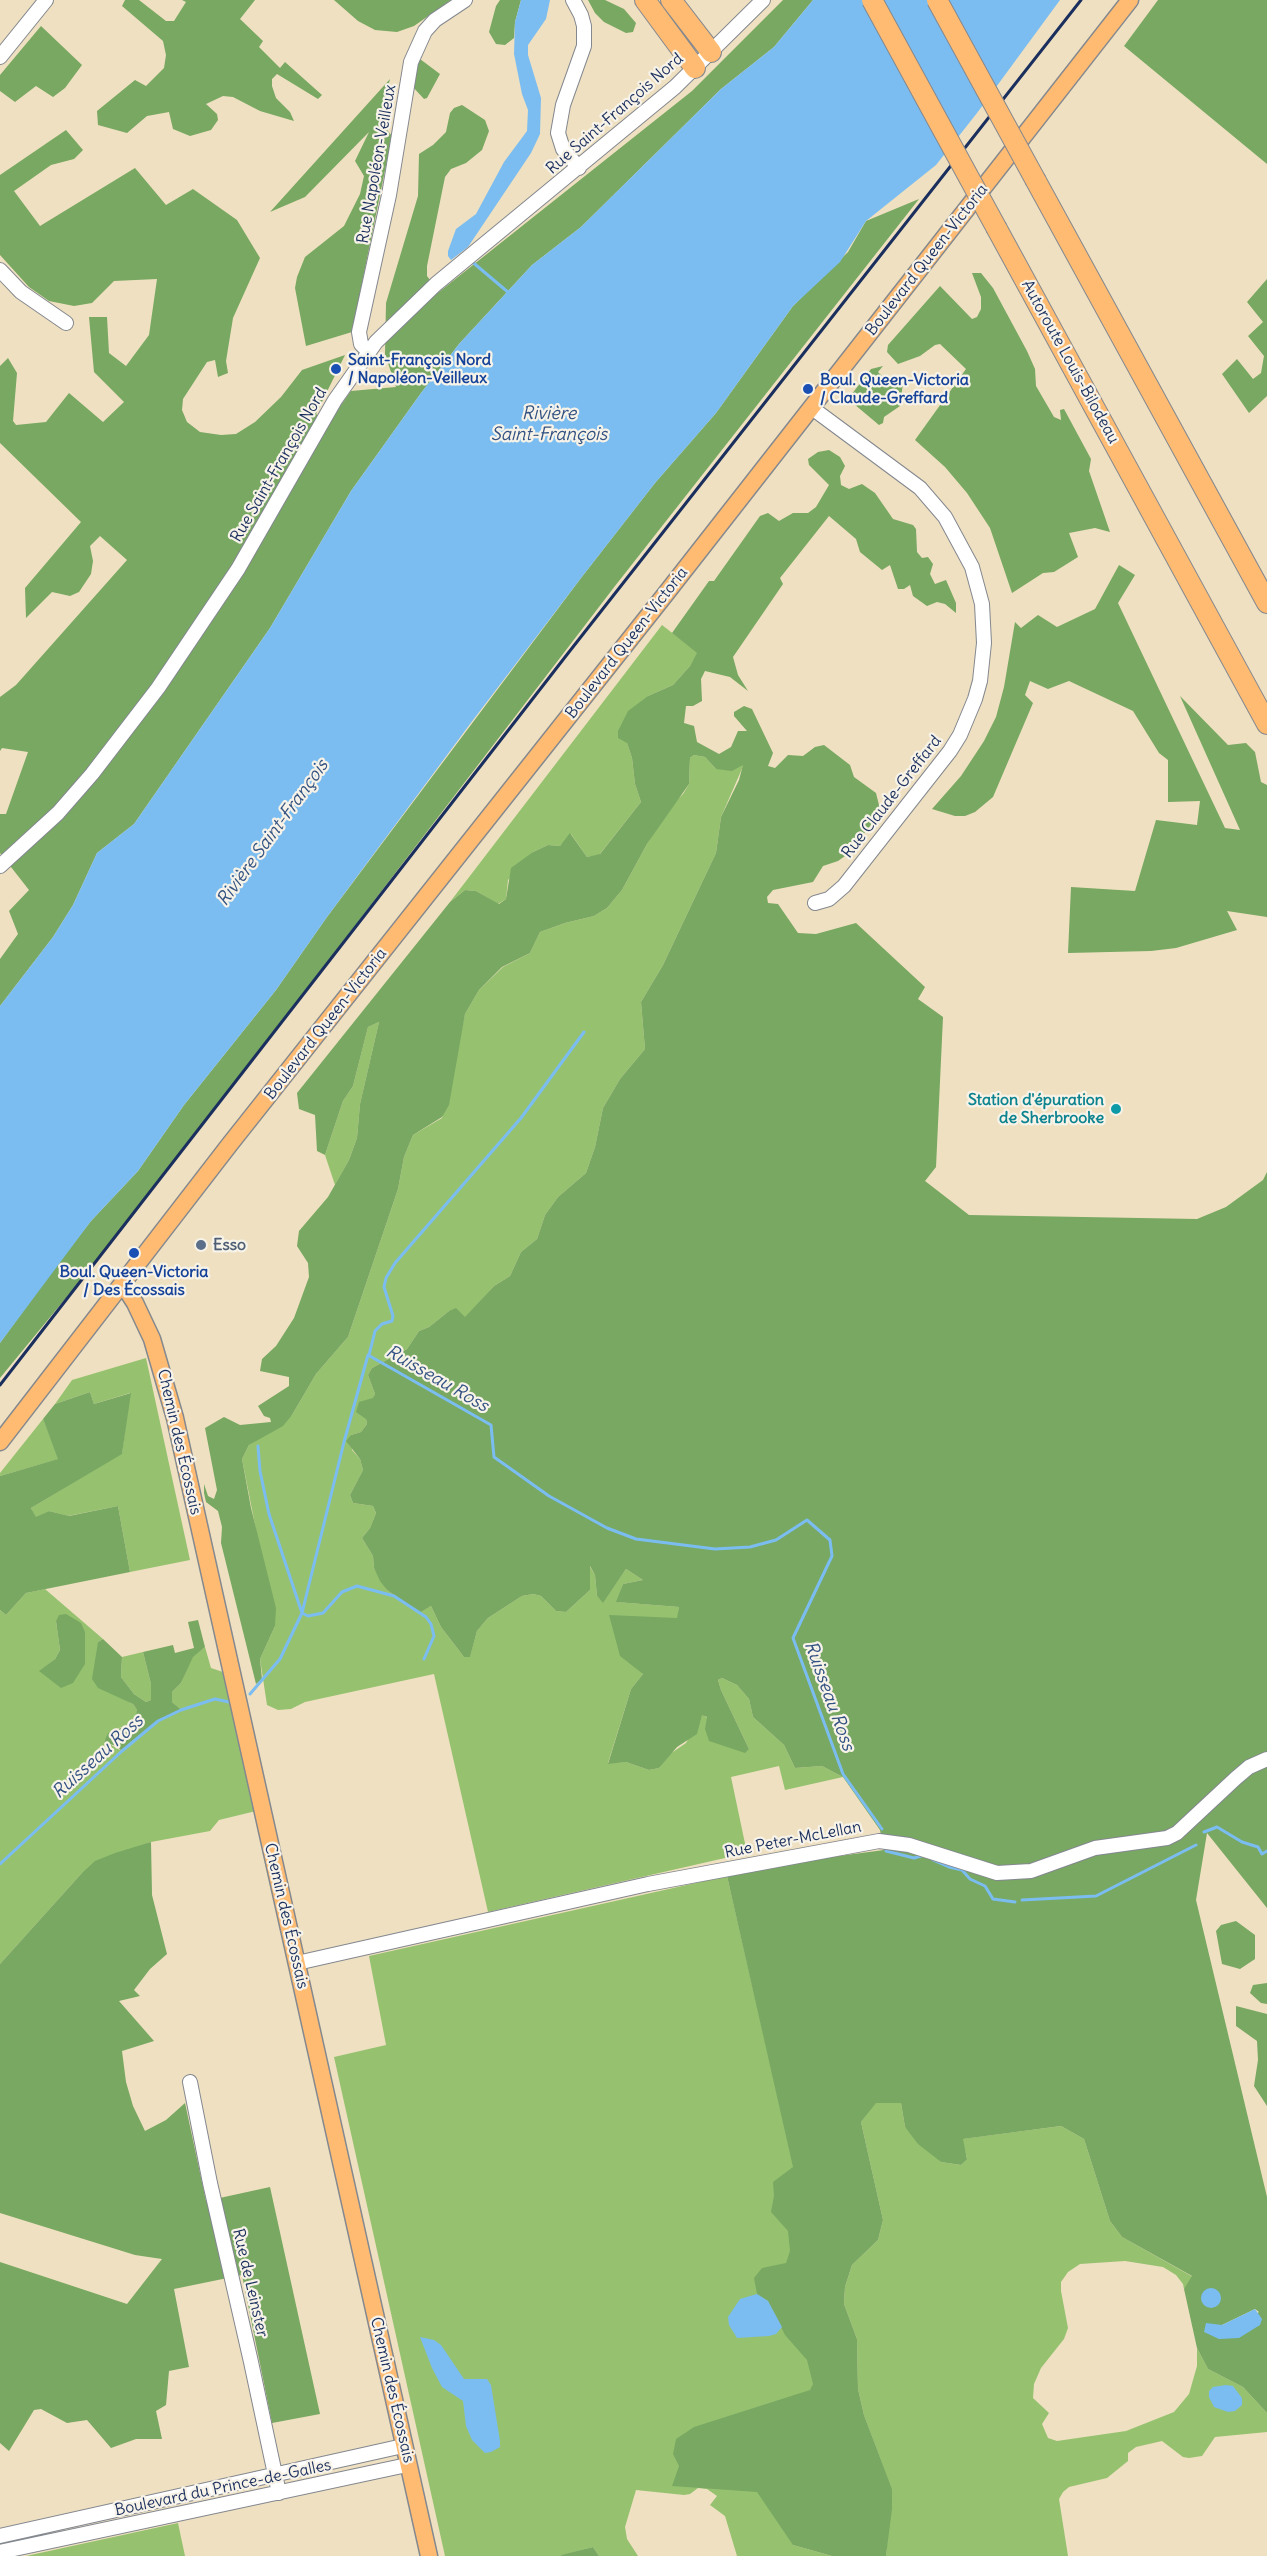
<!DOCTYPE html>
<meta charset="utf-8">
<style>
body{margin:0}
canvas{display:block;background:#eee0c0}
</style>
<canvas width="1267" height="2556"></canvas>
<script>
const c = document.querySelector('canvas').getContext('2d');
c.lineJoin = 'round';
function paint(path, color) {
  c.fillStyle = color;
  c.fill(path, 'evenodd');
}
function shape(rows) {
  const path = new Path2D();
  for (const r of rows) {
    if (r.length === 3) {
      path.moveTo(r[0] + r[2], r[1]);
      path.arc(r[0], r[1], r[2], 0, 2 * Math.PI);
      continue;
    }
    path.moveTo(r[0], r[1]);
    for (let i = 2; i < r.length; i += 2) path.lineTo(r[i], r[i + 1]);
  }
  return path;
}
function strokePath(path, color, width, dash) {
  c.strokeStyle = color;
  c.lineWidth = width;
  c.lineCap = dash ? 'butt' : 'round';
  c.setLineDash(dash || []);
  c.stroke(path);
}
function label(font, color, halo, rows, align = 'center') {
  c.font = font + ' Delius,sans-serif';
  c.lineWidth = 4.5;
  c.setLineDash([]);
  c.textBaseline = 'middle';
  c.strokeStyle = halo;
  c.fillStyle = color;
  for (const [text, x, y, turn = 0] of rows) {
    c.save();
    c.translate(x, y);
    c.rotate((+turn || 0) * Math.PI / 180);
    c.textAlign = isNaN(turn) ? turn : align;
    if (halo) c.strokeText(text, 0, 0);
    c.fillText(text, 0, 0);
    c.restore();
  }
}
paint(shape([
 [662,625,698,653,690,666,673,685,648,696,627,743,632,758,635,784,641,802,599,855,587,857,571,834,560,846,548,845,533,852,508,880,506,899,498,904,476,891,465,890,450,902],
 [694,755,705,757,716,769,744,764,721,817,716,853,663,965,641,1002,645,1049,620,1079,603,1108,595,1147,586,1173,558,1197,545,1215,537,1239,521,1252,510,1276,494,1286,465,1318,449,1311,429,1327,419,1331,407,1349,372,1368,368,1375,375,1394,366,1419,367,1424,361,1432,351,1435,352,1450,360,1459,363,1470,350,1495,353,1503,373,1506,376,1513,370,1528,362,1538,373,1556,374,1568,387,1590,418,1613,431,1606,441,1627,464,1657,470,1656,477,1631,488,1618,522,1596,533,1594,541,1596,556,1611,566,1612,590,1590,589,1565,595,1575,597,1596,603,1602,626,1569,643,1580,623,1584,617,1602,679,1607,678,1618,640,1670,643,1674,631,1689,608,1763,626,1762,649,1770,659,1768,667,1756,686,1743,702,1714,749,1749,721,1690,718,1680,722,1678,737,1685,749,1699,753,1717,784,1745,795,1768,822,1766,843,1777,785,1790,779,1766,731,1777,747,1853,488,1912,434,1674,305,1702,291,1709,278,1710,267,1705,260,1659,275,1626,242,1459,249,1445,292,1415,316,1374,348,1337,398,1189,404,1157,413,1135,442,1118,465,1014,479,990,503,967,530,953,540,932,565,923,594,916,607,908,622,890,647,844,674,803,683,794,689,784,690,758],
 [379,1022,360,1104,357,1138,349,1160,335,1185,325,1155,343,1101,353,1086,368,1027],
 [146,1358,190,1560,130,1572,118,1506,68,1516,49,1511,36,1518,31,1508,122,1453,130,1393,94,1404,90,1392,55,1404,72,1380],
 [43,1419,59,1459,0,1476,0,1473],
 [45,1589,103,1639,98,1642,118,1696,133,1704,137,1710,137,1717,128,1725,116,1729,104,1741,122,1751,158,1721,180,1710,172,1702,172,1692,181,1683,192,1657,205,1647,211,1668,223,1672,256,1811,219,1820,210,1831,151,1842,81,1874,0,1964,0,1610,6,1615,26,1593],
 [56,1621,85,1632,84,1645,40,1671,55,1659,60,1650],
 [143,1652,151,1684,151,1700,146,1702,134,1694,121,1677,122,1657],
 [727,1876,871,2501,793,2545,832,2556,737,2556,725,2516,710,2505,717,2496,707,2489,698,2488,690,2494,684,2495,636,2490,625,2527,627,2539,638,2556,599,2556,593,2547,559,2556,445,2556,334,2057,386,2045,369,1956],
 [875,2103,901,2103,905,2127,941,2162,961,2165,967,2158,962,2139,1061,2126,1084,2139,1110,2221,1122,2237,1193,2277,1184,2289,1183,2284,1176,2275,1163,2267,1125,2261,1080,2264,1068,2272,1061,2282,1061,2291,1068,2328,1064,2339,1041,2368,1034,2384,1033,2398,1049,2413,1042,2424,1048,2438,1057,2441,1126,2431,1174,2412,1189,2394,1197,2366,1197,2348,1208,2369,1243,2387,1267,2413,1267,2432,1215,2437,1202,2456,1189,2458,1183,2457,1162,2441,1136,2447,1128,2453,1128,2461,1107,2478,1069,2487,1063,2492,1059,2499,1068,2556,886,2556,892,2490,864,2415,858,2389,857,2339,844,2304,845,2287,852,2265,878,2240,883,2220,861,2122],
 [178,2523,185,2556,26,2556]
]), '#96c270');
paint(shape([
 [125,0,139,0,166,21,174,21,186,2,182,0,255,0,240,19,263,41,259,47,280,68,285,62,322,95,318,99,277,74,272,79,272,86,276,98,290,112,294,121,260,111,233,97,223,96,206,104,217,114,218,120,211,130,190,136,173,129,169,112,147,116,127,133,98,125,97,111,135,80,146,86,164,68,166,55,163,41,122,6],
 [334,0,451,0,414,26,397,32,375,30,358,21],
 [500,0,521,0,515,22,514,38,505,45,496,44,489,32,496,6],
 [588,0,605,0,624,9,636,23,633,32,626,33,604,22,595,13],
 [783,0,813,0,774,47,721,89,581,227,532,265,459,344,421,393,351,491,270,628,134,824,97,853,73,905,53,937,0,1006,0,959,18,934,9,911,29,890,0,853,0,814,6,814,28,752,2,748,0,751,0,697,16,685,127,560,100,536,90,546,93,561,91,574,79,592,70,596,52,592,26,618,25,588,81,522,0,443,0,366,8,358,17,373,13,421,16,425,46,422,69,393,103,422,124,402,94,372,89,317,107,317,109,353,126,366,149,335,157,279,114,281,92,303,74,306,49,301,29,287,0,255,0,175,66,130,83,150,74,159,51,165,14,191,40,226,135,168,166,205,193,189,237,220,260,258,233,318,226,361,228,373,218,377,215,360,207,362,183,399,182,410,187,422,200,432,221,435,236,434,255,422,281,397,302,370,345,355,316,414,329,422,351,391,396,387,385,354,386,303,418,196,419,154,433,145,446,132,450,113,454,108,462,105,485,120,489,131,482,150,466,163,451,169,445,177,427,266,427,276,439,292,692,91],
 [1158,0,1267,0,1267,164,1124,46],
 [41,26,82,65,65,88,53,97,36,86,15,102,0,91,0,75],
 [420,59,440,74,427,98,424,99,412,86,416,61],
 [390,79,379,120,392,136,352,332,306,346,295,288,297,277,305,257,344,226,360,194,364,176,355,161,369,132,305,197,270,212],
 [919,199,615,586,125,1226,0,1378,0,1343,56,1266,91,1221,138,1171,184,1105,276,990,327,917,581,578,655,483,716,413,793,306,848,252,866,221],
 [972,273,981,273,993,288,1027,351,1035,369,1036,386,1054,417,1061,420,1060,410,1064,409,1091,459,1089,471,1110,532,1095,528,1069,533,1078,557,1054,572,1043,573,1012,593,990,528,967,493,945,467,915,440,966,369,940,344,935,345,920,356,898,364,887,352,888,345,940,286,972,319,977,317,981,309,981,297],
 [1267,279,1267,396,1249,413,1222,374,1237,359,1253,379,1261,373,1264,356,1248,336,1263,322,1247,302],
 [883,366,878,372,883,377,904,375,900,406,884,417,883,423,879,425,848,399,871,369],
 [829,450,840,457,845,466,840,476,841,485,849,489,862,484,875,493,893,519,913,525,916,529,917,552,922,558,928,557,933,564,930,574,935,584,946,580,956,603,956,613,945,604,937,602,927,606,913,596,910,585,904,589,898,589,890,565,882,570,860,552,856,539,829,516,780,578,783,584,733,657,738,675,748,691,730,677,705,671,701,679,702,701,693,706,686,706,684,723,694,726,697,742,719,754,731,747,738,731,747,731,734,716,734,712,744,706,752,709,773,753,768,766,775,768,788,755,803,756,815,747,824,745,850,765,854,777,876,793,881,813,845,856,838,861,823,866,813,882,773,890,767,897,768,903,778,904,798,933,816,934,856,923,925,987,918,999,943,1017,936,1167,925,1181,969,1215,1197,1219,1226,1207,1263,1180,1267,1172,1267,1908,1207,1833,1196,1900,1267,2197,1267,2413,1243,2387,1208,2369,1197,2348,1184,2289,1192,2276,1122,2237,1110,2221,1084,2139,1061,2126,963,2139,967,2159,961,2165,941,2162,918,2144,905,2127,901,2103,876,2103,861,2122,883,2220,878,2240,852,2265,845,2287,844,2304,857,2339,858,2389,864,2415,892,2489,892,2509,886,2556,832,2556,793,2545,757,2492,672,2486,679,2466,673,2454,676,2439,694,2427,810,2390,813,2384,807,2360,785,2335,768,2301,757,2294,754,2278,762,2268,786,2263,790,2251,788,2231,771,2212,774,2196,773,2182,793,2167,727,1876,809,1860,884,1850,880,1830,843,1777,822,1766,795,1768,784,1745,753,1717,749,1699,737,1685,722,1678,718,1680,721,1690,749,1749,745,1753,709,1741,705,1729,707,1717,702,1715,697,1734,677,1747,659,1768,649,1770,626,1762,608,1764,631,1689,643,1674,620,1656,609,1615,677,1618,679,1607,616,1602,623,1584,643,1580,626,1569,603,1603,597,1596,595,1575,590,1566,590,1590,566,1612,556,1611,541,1596,533,1594,522,1596,488,1618,477,1631,470,1657,464,1657,441,1627,431,1606,419,1613,387,1590,380,1581,374,1568,373,1556,362,1538,370,1528,376,1513,373,1506,353,1503,350,1495,363,1470,360,1459,346,1441,351,1435,361,1432,367,1424,366,1419,356,1412,359,1402,373,1398,375,1394,368,1375,372,1368,407,1349,419,1331,429,1327,449,1311,456,1308,465,1317,494,1286,510,1276,521,1252,537,1239,545,1215,558,1197,586,1173,595,1147,603,1108,620,1079,645,1049,641,1002,663,965,716,853,721,817,739,780,743,765,732,771,716,769,705,757,694,755,690,758,689,784,647,844,622,890,607,908,594,916,565,923,540,932,530,953,502,967,479,990,465,1014,449,1105,442,1117,413,1135,404,1157,398,1189,348,1337,316,1374,292,1415,283,1426,249,1445,242,1459,251,1508,276,1608,275,1626,260,1659,262,1679,256,1684,221,1543,222,1527,218,1511,206,1502,204,1493,204,1484,208,1496,214,1499,217,1490,205,1428,224,1417,240,1425,271,1422,270,1418,264,1416,258,1406,289,1386,289,1377,260,1371,262,1359,276,1346,294,1318,309,1277,308,1263,297,1246,299,1231,328,1197,349,1160,357,1138,360,1104,379,1022,368,1027,353,1086,343,1101,325,1155,317,1151,315,1115,299,1109,297,1093,450,902,465,890,476,891,499,904,506,899,511,868,533,852,548,845,560,846,570,833,587,857,600,854,641,802,635,784,632,758,627,743,618,738,618,731,628,711,648,696,673,685,690,666,697,653,672,633,709,581,714,581,760,516,768,513,779,521,793,513,808,513,816,507,829,485,809,465,808,459,818,452],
 [1255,2309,1259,2312,1219,2339,1215,2326,1222,2325],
 [1119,565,1135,575,1118,603,1225,828,1240,830,1180,696,1228,745,1246,743,1255,752,1261,782,1267,785,1267,917,1227,911,1237,930,1176,948,1151,951,1068,953,1071,887,1135,891,1156,820,1197,825,1200,801,1168,802,1168,760,1159,753,1133,711,1069,681,1048,689,1030,681,1025,695,1033,703,993,797,975,812,965,816,955,816,932,809,961,776,984,741,996,717,1004,687,1015,622,1021,628,1038,615,1057,627,1095,609],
 [90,1392,94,1404,131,1393,122,1454,31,1508,36,1517,49,1511,69,1516,118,1506,130,1572,26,1593,6,1615,0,1610,0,1476,58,1459,43,1419,55,1404],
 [66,1614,81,1623,85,1632,85,1664,73,1683,61,1688,39,1671,55,1659,60,1650,56,1621,59,1615],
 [198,1620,205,1647,193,1657,181,1683,172,1692,172,1702,181,1710,158,1721,122,1751,116,1746,104,1742,108,1733,128,1725,136,1717,137,1710,133,1704,98,1688,92,1679,98,1642,103,1639,122,1657,121,1677,134,1694,146,1702,151,1700,151,1684,143,1652,173,1645,175,1653,194,1648,188,1622],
 [151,1842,152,1895,167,1954,150,1969,134,1990,140,1996,119,2001,154,2041,122,2051,126,2082,133,2106,145,2131,166,2120,185,2103,206,2201,270,2187,320,2414,272,2423,242,2275,174,2289,189,2367,169,2371,166,2405,156,2411,162,2439,136,2439,111,2448,87,2420,67,2423,41,2409,34,2410,9,2451,0,2443,0,2262,127,2304,162,2259,135,2255,0,2213,0,1964,81,1874,95,1861,115,1853],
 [1236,1921,1255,1935,1255,1959,1240,1969,1222,1964,1216,1931,1221,1925],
 [1267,1983,1267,2004,1261,2003,1250,1993,1253,1985],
 [1236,2006,1267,2014,1267,2106,1254,2086,1258,2060,1257,2041,1236,2026],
 [593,2547,599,2556,559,2556,565,2554]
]), '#78a862');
paint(shape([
 [521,0,550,0,546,19,528,45,528,55,541,98,540,134,531,153,468,247,451,260,448,256,448,251,456,229,476,214,504,162,527,131,528,110,522,94,514,54,515,22],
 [813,0,1060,0,977,113,936,165,866,221,840,262,793,306,716,413,655,483,581,578,470,724,327,917,276,990,184,1105,138,1171,91,1221,0,1343,0,1006,53,937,73,905,97,853,134,824,270,628,351,491,421,393,459,344,532,265,581,227,721,89,774,47],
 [1211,2298,10],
 [757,2294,768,2301,782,2327,776,2334,769,2336,737,2338,729,2325,728,2317,740,2299],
 [1255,2309,1262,2319,1260,2325,1239,2338,1219,2339,1204,2332,1206,2323,1222,2325],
 [420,2337,434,2340,441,2345,464,2379,487,2379,491,2385,500,2441,500,2447,491,2452,485,2453,472,2440,466,2426,463,2401,442,2387,432,2368],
 [1226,2385,1233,2386,1242,2398,1242,2405,1235,2411,1228,2412,1214,2407,1209,2397,1209,2391,1213,2387]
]), '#7bbdf1');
strokePath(shape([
 [470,260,509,293],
 [369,1355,375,1331,382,1324,392,1321,393,1316,384,1287,386,1278,395,1263,521,1118,584,1032],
 [258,1446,260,1471,269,1514,302,1613,308,1616,323,1613,342,1592,357,1586,394,1596,426,1617,431,1624,434,1636,424,1659],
 [250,1694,280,1659,302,1613,344,1442,368,1355,491,1425,494,1457,549,1496,607,1528,636,1539,715,1549,750,1547,776,1540,807,1520,830,1540,832,1556,793,1638,843,1774,882,1829],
 [1204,1832,1217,1827,1242,1842,1258,1847,1262,1854,1267,1851],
 [886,1851,914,1858,921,1856],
 [933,1860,949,1867,962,1870,970,1879,985,1886,993,1899,1015,1902],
 [0,1864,122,1751,158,1721,181,1710,215,1699,229,1702],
 [1022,1900,1096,1896,1196,1845]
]), '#7bbdf1', 3);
const minor = shape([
 [573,0,581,15,584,26,584,46,563,105,558,133,563,149,579,168],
 [0,57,46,0],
 [0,270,21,292,66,323],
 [368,351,361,344,359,332,389,195,411,62,425,31,435,20,465,0],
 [812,408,920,488,945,517,972,567,982,604,984,643,980,681,975,699,960,735,950,751,844,886,829,899,815,903],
 [0,866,58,813,92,774,158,688,238,569,335,400,376,342,436,284,675,87,763,0],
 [297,1963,648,1884,879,1841,909,1845,997,1873,1031,1871,1095,1848,1167,1838,1177,1833,1236,1778,1249,1767,1267,1759],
 [190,2082,210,2183,251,2362,279,2493],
 [0,2536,403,2446],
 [0,2552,407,2465]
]);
const major = shape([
 [122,1283,135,1303,152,1339,175,1418,429,2556],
 [0,1442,230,1144,664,596,1130,0]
]);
const highway = shape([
 [645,0,695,68],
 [671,0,711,52],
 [1036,181,1267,603],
 [997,229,1267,724]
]);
strokePath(minor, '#84888f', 16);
strokePath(major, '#84888f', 19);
strokePath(highway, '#84888f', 22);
strokePath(minor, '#fff', 14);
strokePath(major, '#ffbb71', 16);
strokePath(highway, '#ffbb71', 20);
strokePath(shape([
 [0,1385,569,652,1081,0]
]), '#1b2f5e', 3);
const highwayBridge = shape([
 [872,0,997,229],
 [937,0,1036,181]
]);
strokePath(highwayBridge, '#84888f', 22, []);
strokePath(highwayBridge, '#ffbb71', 20);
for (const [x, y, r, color] of [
 [336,369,6,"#1a4fb4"],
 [808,389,6,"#1a4fb4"],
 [1116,1109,6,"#0f9aa8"],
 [201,1245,6,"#5c6f8a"],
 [134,1253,6,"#1a4fb4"]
]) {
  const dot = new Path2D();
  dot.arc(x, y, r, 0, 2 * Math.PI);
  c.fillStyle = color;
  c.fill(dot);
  strokePath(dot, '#f7f3e8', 2);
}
label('16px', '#1b2f5e', '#f7f3e8', [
 ["Rue Saint-François Nord",615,114,-41],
 ["Rue Napoléon-Veilleux",377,164,-80],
 ["Boulevard Queen-Victoria",927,260,-52],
 ["Autoroute Louis-Bilodeau",1070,362,61],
 ["Rue Saint-François Nord",279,465,-60],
 ["Boulevard Queen-Victoria",627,643,-52],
 ["Rue Claude-Greffard",892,797,-52],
 ["Boulevard Queen-Victoria",326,1024,-52],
 ["Chemin des Écossais",179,1442,77],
 ["Rue Peter-McLellan",793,1840,-11],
 ["Chemin des Écossais",286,1916,77],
 ["Rue de Leinster",250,2283,77],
 ["Chemin des Écossais",392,2390,77],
 ["Boulevard du Prince-de-Galles",223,2488,-12]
]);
label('bold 16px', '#164399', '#f7f3e8', [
 ["Saint-François Nord",348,360],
 ["/ Napoléon-Veilleux",348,378],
 ["Boul. Queen-Victoria",820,380],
 ["/ Claude-Greffard",820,398],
 ["Boul. Queen-Victoria",134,1272,"center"],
 ["/ Des Écossais",134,1290,"center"]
], 'left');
label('bold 16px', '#0d838f', '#f7f3e8', [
 ["Station d'épuration",1104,1100],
 ["de Sherbrooke",1104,1118]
], 'right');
label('bold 16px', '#4e5e75', '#f7f3e8', [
 ["Esso",213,1245]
], 'left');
label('italic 18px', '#335283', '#f7f3e8', [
 ["Rivière",549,414],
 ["Saint-François",549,435],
 ["Rivière Saint-François",273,833,-54],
 ["Ruisseau Ross",437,1379,30],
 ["Ruisseau Ross",829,1696,70],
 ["Ruisseau Ross",98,1757,-42]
]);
</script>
